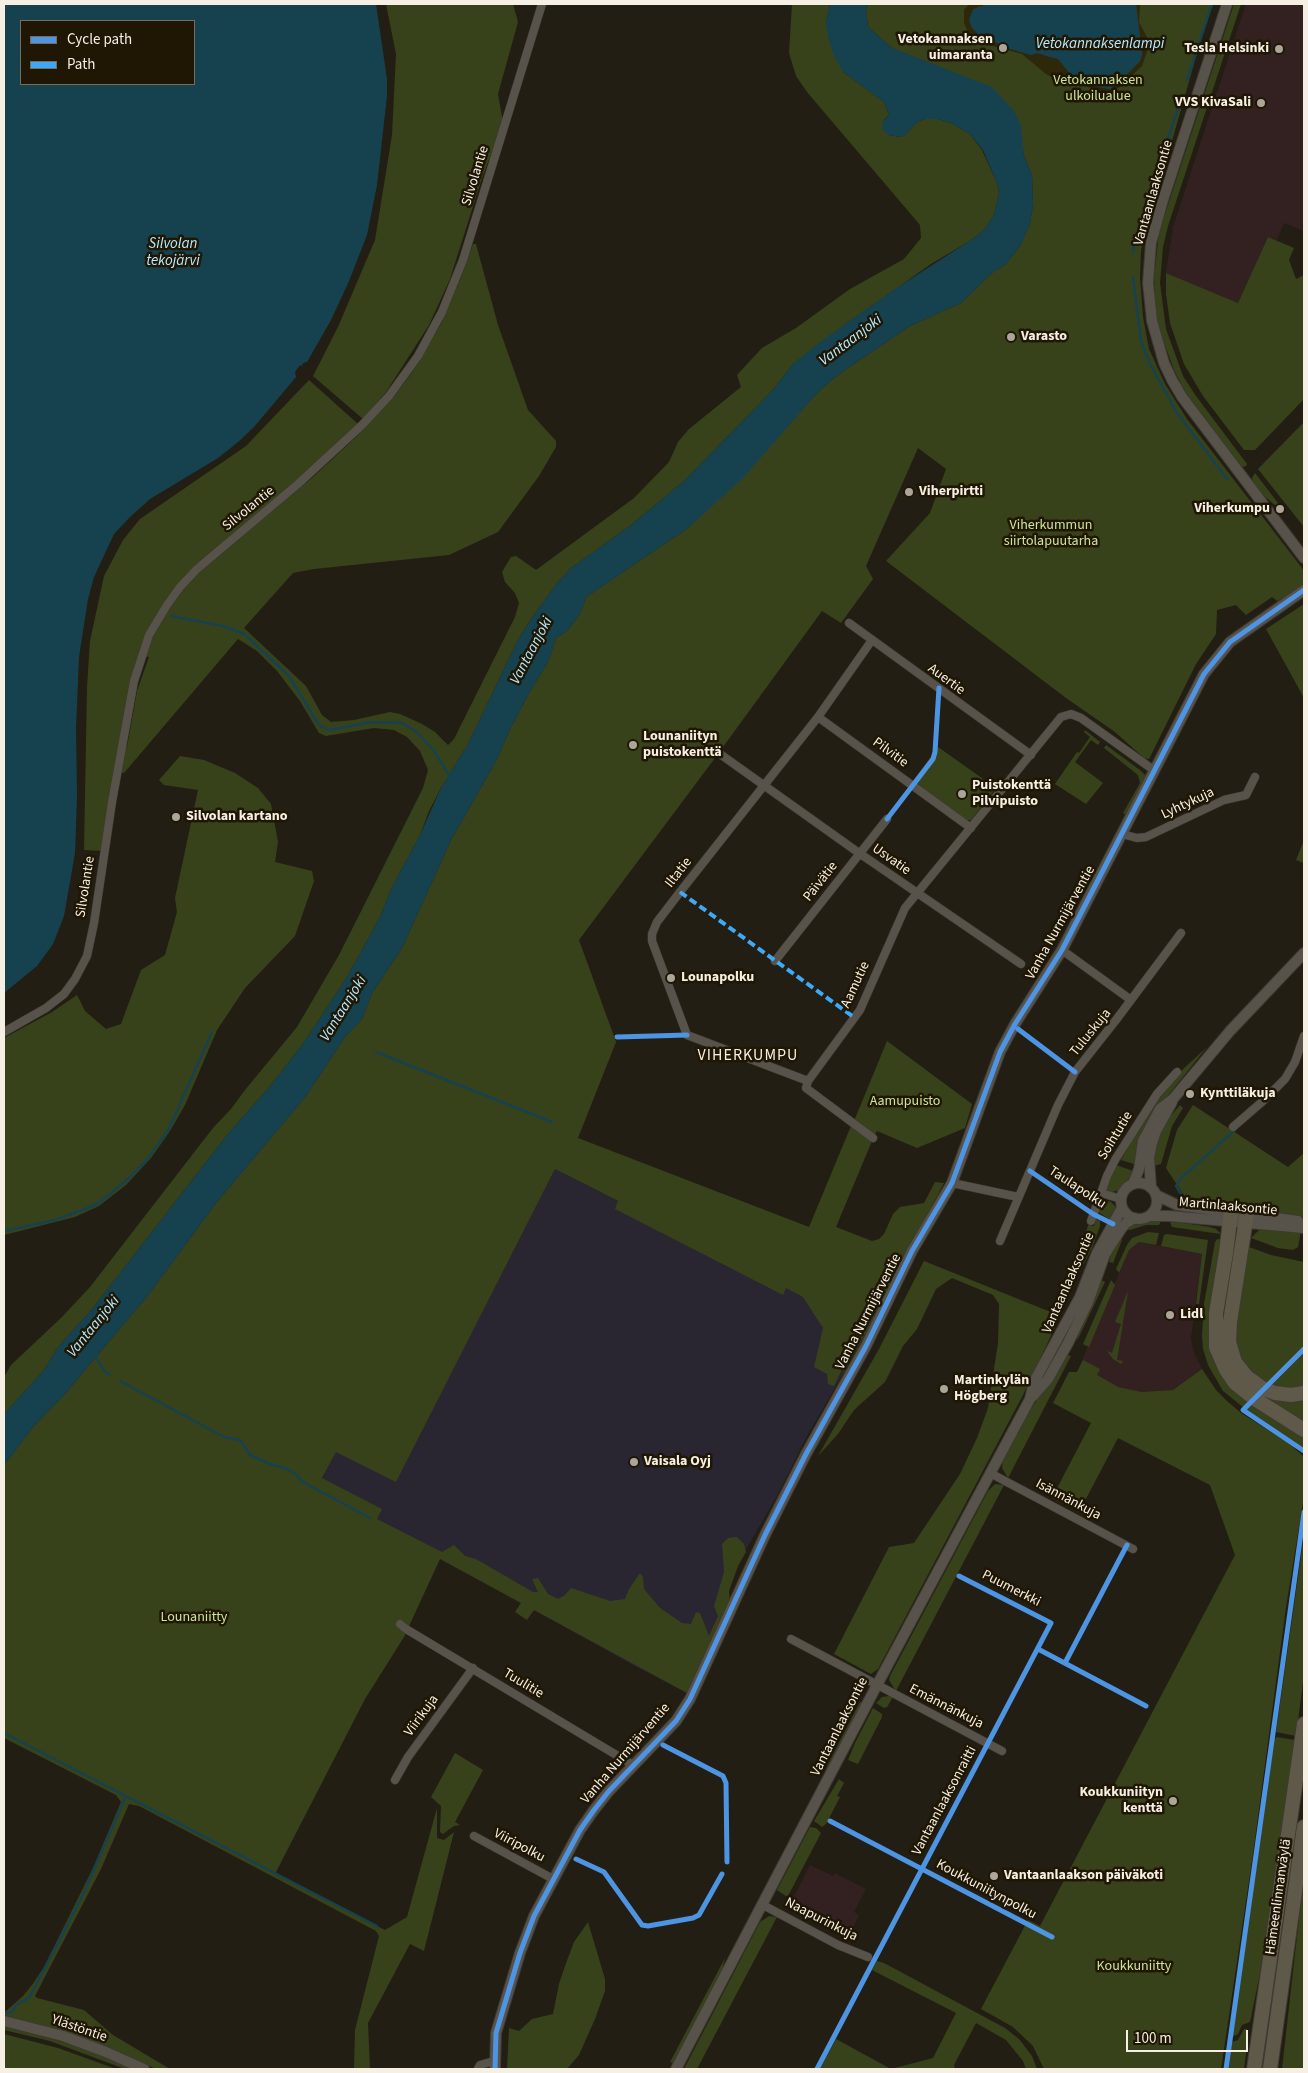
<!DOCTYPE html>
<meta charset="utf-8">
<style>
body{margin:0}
#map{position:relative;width:1308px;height:2073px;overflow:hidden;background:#231e13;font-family:"Source Sans 3",sans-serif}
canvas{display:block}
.frame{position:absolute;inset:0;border:5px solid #f6efe3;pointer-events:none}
.legend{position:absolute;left:20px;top:20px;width:175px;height:65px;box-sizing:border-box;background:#1f1604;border:1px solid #756d5d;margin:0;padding:6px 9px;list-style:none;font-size:15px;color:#f6efe3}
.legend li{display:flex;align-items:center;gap:10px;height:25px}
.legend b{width:25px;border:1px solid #756d5d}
.scale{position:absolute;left:1126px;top:2030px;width:122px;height:22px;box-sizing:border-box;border:2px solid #f6efe3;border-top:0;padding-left:6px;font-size:15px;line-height:18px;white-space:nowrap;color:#f6efe3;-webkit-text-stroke:4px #1f1604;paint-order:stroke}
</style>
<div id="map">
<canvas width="1308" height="2073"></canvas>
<div class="frame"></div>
<ul class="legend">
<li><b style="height:6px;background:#4d94e3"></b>Cycle path</li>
<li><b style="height:6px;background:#3fa9f5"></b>Path</li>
</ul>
<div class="scale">100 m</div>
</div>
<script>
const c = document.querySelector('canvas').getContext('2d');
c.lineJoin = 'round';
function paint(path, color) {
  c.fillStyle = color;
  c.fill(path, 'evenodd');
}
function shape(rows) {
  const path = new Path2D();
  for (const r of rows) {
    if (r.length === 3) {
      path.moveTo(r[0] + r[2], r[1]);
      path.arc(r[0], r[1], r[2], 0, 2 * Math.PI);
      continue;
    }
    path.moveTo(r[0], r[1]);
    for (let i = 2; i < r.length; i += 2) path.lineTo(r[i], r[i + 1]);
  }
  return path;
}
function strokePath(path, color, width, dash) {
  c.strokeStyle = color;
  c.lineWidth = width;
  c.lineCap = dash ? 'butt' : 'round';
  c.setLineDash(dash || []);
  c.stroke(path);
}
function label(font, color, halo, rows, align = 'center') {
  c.font = font + ' "Source Sans 3",sans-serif';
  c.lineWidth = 5;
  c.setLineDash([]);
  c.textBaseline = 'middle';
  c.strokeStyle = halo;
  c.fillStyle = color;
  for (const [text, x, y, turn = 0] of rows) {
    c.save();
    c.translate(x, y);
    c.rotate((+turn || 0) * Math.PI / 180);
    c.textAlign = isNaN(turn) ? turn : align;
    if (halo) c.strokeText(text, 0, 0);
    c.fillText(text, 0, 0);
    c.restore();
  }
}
paint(shape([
 [1246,4,1304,4,1304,231,1284,223,1277,240,1268,237,1238,303,1166,273,1173,227],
 [1139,1242,1202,1254,1191,1338,1193,1350,1202,1369,1173,1390,1141,1392,1141,1399,1077,1372,1129,1250],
 [810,1865,833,1876,835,1873,866,1889,854,1912,859,1915,850,1934,846,1936,788,1908]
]), '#332122');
paint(shape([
 [555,1169,857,1324,843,1374,807,1436,778,1494,736,1567,727,1586,727,1606,687,1693,633,1665,375,1522,381,1509,322,1479,336,1451,396,1481]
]), '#292531');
paint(shape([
 [386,4,513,4,518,22,498,94,503,123,481,181,450,279,429,325,386,392,363,419,313,376,338,327,375,240,392,135,396,54],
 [792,4,830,4,826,23,843,72,884,102,889,115,884,120,889,135,901,137,906,134,917,122,925,119,938,119,951,123,970,134,982,150,997,183,999,193,994,215,984,230,968,242,931,264,850,321,793,364,772,391,684,481,631,525,571,568,558,582,533,616,518,640,468,744,441,788,429,811,420,835,392,887,379,919,347,977,305,1041,271,1085,227,1135,93,1308,58,1347,44,1370,4,1414,4,1377,11,1365,62,1317,90,1287,213,1128,231,1109,245,1090,297,1027,339,955,423,788,428,770,420,751,407,737,394,730,374,728,326,736,319,733,300,701,277,671,257,651,238,639,124,773,121,772,124,749,127,747,137,691,149,657,145,656,146,651,162,617,181,592,204,568,313,477,357,436,395,395,413,371,441,324,461,277,473,244,476,244,498,325,528,410,556,441,556,447,539,476,498,532,449,555,314,569,293,573,244,628,306,686,322,715,331,722,354,720,390,712,400,714,422,724,435,732,448,745,454,739,515,617,519,603,515,593,505,582,502,572,511,557,516,556,536,570,634,498,669,462,678,442,689,429,741,387,737,375,762,348,796,328,850,289,904,259,921,238,920,225,807,92,796,76,789,53],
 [868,4,1211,4,1141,250,1140,277,1143,317,1149,349,1165,384,1187,419,1302,568,1304,572,1303,584,1296,591,1277,601,1272,597,1246,615,1236,605,1217,610,1216,634,1196,664,1149,759,1144,758,1115,732,1066,698,886,561,930,513,946,469,918,448,866,566,873,579,841,623,822,611,715,758,579,940,616,1042,578,1138,809,1227,851,1126,872,1141,836,1227,872,1241,879,1239,884,1234,893,1214,900,1207,924,1203,935,1182,944,1183,897,1271,878,1312,876,1311,869,1327,843,1374,845,1363,834,1386,828,1384,827,1374,814,1367,823,1328,803,1297,786,1288,783,1295,615,1209,618,1201,555,1169,396,1482,336,1452,322,1478,382,1509,377,1519,442,1552,454,1545,465,1556,476,1559,533,1592,538,1592,532,1579,538,1578,548,1594,558,1599,565,1595,571,1588,610,1601,625,1599,629,1589,640,1573,643,1577,644,1589,660,1608,682,1623,691,1624,696,1612,700,1613,709,1636,718,1616,714,1606,724,1572,722,1544,728,1538,737,1537,744,1544,746,1552,738,1566,729,1591,730,1603,692,1688,687,1693,534,1610,527,1620,515,1612,521,1603,440,1559,404,1637,365,1699,275,1874,385,1930,407,1917,437,1808,437,1838,444,1840,454,1832,424,1951,410,1944,368,2023,370,2069,354,2069,355,2030,379,1936,376,1931,139,1806,129,1804,101,1869,35,1996,37,1998,84,2010,113,2035,170,2069,156,2069,107,2047,66,2032,4,2015,4,2010,6,2011,23,1996,32,1985,44,1967,93,1868,121,1802,116,1795,4,1738,4,1465,32,1428,64,1395,149,1294,216,1203,306,1096,345,1037,362,1019,372,993,402,948,451,840,496,761,511,727,529,693,548,662,556,638,567,631,580,614,586,597,688,528,759,458,818,392,839,374,910,326,961,303,993,272,1005,265,1020,246,1030,223,1033,204,1032,175,1024,156,1022,143,936,66,892,48,868,27,866,9],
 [1234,4,1241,4,1168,226,1163,247,1160,283,1166,329,1183,376,1196,396,1247,464,1246,466,1242,467,1185,392,1174,370,1159,329,1155,305,1154,278,1159,232],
 [1268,237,1294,248,1289,260,1296,279,1304,275,1304,399,1255,450,1244,450,1203,396,1184,364,1170,323,1166,294,1166,273,1238,303],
 [309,380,358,424,326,457,194,567,168,598,149,632,136,661,103,851,84,850,87,687,90,641,104,576,123,540,140,519,246,446],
 [1304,422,1304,527,1258,469],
 [1255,473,1278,503,1276,506,1263,495,1253,482,1252,478],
 [1304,604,1304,698,1266,629],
 [1085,730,1100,742,1098,745,1091,740,1075,762,1103,783,1086,804,1055,784,1077,752,1079,753,1090,737,1084,732],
 [1106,745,1140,770,1146,776,1126,815,1123,813,1140,783,1138,775,1104,748],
 [938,747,996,788,971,820,965,820,913,781],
 [180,756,204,760,235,773,258,788,271,804,278,842,275,862,312,871,314,881,295,936,245,988,217,1030,185,1105,170,1131,151,1158,126,1185,99,1206,75,1217,4,1235,4,1038,52,1012,77,995,85,1011,106,1029,121,1024,141,970,165,955,177,912,175,898,198,790,164,785,159,780],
 [1304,840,1304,863,1296,860],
 [887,1041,972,1104,965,1128,917,1148,877,1131,874,1136,854,1121],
 [1207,1047,1162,1103,1137,1165,1121,1160,1150,1109,1181,1071],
 [1180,1105,1183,1108,1172,1126,1161,1164,1153,1166,1153,1156,1158,1137,1168,1119],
 [1193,1105,1288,1167,1304,1153,1304,1217,1185,1197,1166,1168,1177,1130],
 [1116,1165,1136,1172,1119,1190,1109,1193,1106,1189],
 [1104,1200,1111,1202,1116,1207,1112,1221,1098,1212,1102,1201],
 [1096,1219,1100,1221,1100,1226,1092,1248,1078,1275,1076,1274,1088,1225,1094,1226],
 [1157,1219,1162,1219,1159,1225,1146,1225,1130,1230,1125,1229,1131,1225,1147,1223],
 [1170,1221,1210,1227,1216,1229,1221,1234,1172,1227],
 [1268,1228,1301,1230,1298,1247,1293,1250,1278,1248,1251,1238,1259,1230],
 [1148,1232,1159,1233,1156,1245,1139,1242,1129,1250,1119,1273,1116,1269,1127,1245,1132,1238],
 [1167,1234,1208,1240,1199,1304,1196,1304,1202,1254,1161,1246,1164,1235],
 [1121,1235,1122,1240,1113,1263,1109,1262,1113,1246],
 [1217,1239,1222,1240,1215,1359,1304,1436,1304,1450,1249,1412,1223,1391,1208,1365,1203,1349,1202,1335,1204,1304,1215,1242],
 [1232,1243,1237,1244,1226,1318,1241,1377,1304,1397,1304,1427,1264,1400,1228,1367,1219,1330],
 [1249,1247,1271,1255,1304,1262,1304,1388,1285,1390,1256,1380,1238,1356,1234,1330],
 [924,1261,1058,1315,1057,1323,1023,1395,878,1669,871,1674,834,1654,889,1547,914,1543,960,1474,977,1438,988,1408,998,1343,999,1304,993,1295,952,1278,936,1289,917,1329,903,1346,885,1382,854,1410,838,1434,818,1456,879,1349],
 [1101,1280,1105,1282,1077,1341,1080,1326],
 [1111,1280,1115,1285,1089,1347,1083,1344],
 [1128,1291,1117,1360,1123,1361,1121,1364,1113,1359,1107,1351,1112,1353,1121,1324,1115,1322],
 [1067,1355,1071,1356,1008,1478,1002,1468,1003,1460,1028,1414,1063,1359],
 [1083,1360,1100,1369,1097,1375,1118,1387,1141,1392,1173,1390,1202,1369,1216,1390,1227,1401,1241,1413,1290,1444,1304,1457,1304,1496,1286,1607,1253,1854,1221,2069,1044,2069,1033,2046,1013,2027,981,2009,1028,1920,1040,1926,1235,1555,1210,1485,1118,1438,1079,1512,1052,1498,1091,1423,1053,1403,1069,1372,1077,1372],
 [995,1484,1004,1485,896,1691,889,1680,890,1676,988,1491],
 [1304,1535,1304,1674,1296,1736,1276,1732],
 [889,1696,893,1697,887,1707,884,1708,876,1703,882,1697],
 [860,1702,862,1703,821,1784,827,1766],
 [873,1708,882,1714,882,1717,858,1764,848,1760,855,1743],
 [1277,1737,1295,1740,1265,1949,1250,2022,1242,2025,1238,2034,1232,2037,1274,1739],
 [455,1753,483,1770,455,1822,460,1825,454,1826,443,1834,440,1832,441,1806,431,1797],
 [839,1779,844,1783,837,1796,840,1797,826,1824,822,1827,814,1821],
 [810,1827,816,1828,821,1833,788,1896,786,1896,777,1890],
 [1302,1892,1304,1892,1304,2069,1282,2069],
 [769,1916,777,1917,697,2069,684,2069,760,1922],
 [588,1922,605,1979,605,1991,595,2019,579,2055,567,2069,507,2069,509,2028,519,2031,532,2019,553,2014,559,1984,565,1966,574,1942],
 [725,1958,721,1974,673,2063,670,2062],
 [877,1961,884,1963,1005,2028,1019,2039,1032,2056,1037,2069,1026,2069,1023,2061,1006,2040,976,2023,954,2065,955,2069,820,2069,836,2039,891,2069,933,2058,956,2013,872,1970],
 [4,2026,70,2044,102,2055,132,2069,125,2069,50,2041,4,2030],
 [1244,2029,1247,2029,1246,2036,1248,2037,1244,2069,1228,2069,1232,2042,1238,2040],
 [4,2034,58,2048,116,2069,4,2069]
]), '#38421a');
paint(shape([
 [969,4,985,4,983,6,977,7,978,34,1031,55,1037,53,1059,59,1075,80,1093,86,1110,89,1118,83,1140,61,1142,54,1136,4,1140,4,1139,22,1149,41,1148,49,1142,66,1120,87,1112,91,1099,91,1077,83,1067,85,1046,74,1022,54,985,44,976,38,968,32,964,23,964,10]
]), '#2e2709');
paint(shape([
 [4,4,376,4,387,79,387,96,377,185,367,235,349,281,331,320,307,362,303,363,302,366,300,365,295,372,296,377,254,427,238,442,218,458,150,499,129,518,114,534,94,577,88,599,79,657,76,728,77,797,75,853,64,916,53,944,37,966,4,993],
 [21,21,194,21,194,84,21,84],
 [830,4,868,4,866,9,868,27,892,48,992,87,1014,111,1021,125,1024,156,1032,175,1033,204,1030,223,1020,246,1005,265,993,272,961,303,910,326,839,374,818,392,743,478,688,528,586,597,580,614,567,631,556,638,548,662,529,693,511,727,496,761,451,840,402,948,372,993,362,1019,345,1037,306,1096,216,1203,149,1294,64,1395,32,1428,4,1465,4,1414,44,1370,58,1347,93,1308,227,1135,271,1085,305,1041,347,977,379,919,392,887,420,835,441,788,468,744,518,640,533,616,558,582,571,568,631,525,684,481,772,391,793,364,820,342,895,289,968,242,984,230,994,215,999,193,997,183,983,150,970,134,951,123,938,119,925,119,917,122,906,134,901,137,889,135,883,131,882,123,889,115,884,102,843,72,833,54,828,37,826,23],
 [985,4,1136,4,1142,54,1140,61,1118,83,1110,89,1093,86,1075,80,1058,59,1037,53,1031,55,1010,49,978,34,972,28,969,20,973,9,983,6]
]), '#164250');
strokePath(shape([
 [1187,80,1212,4],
 [1133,253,1135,240,1180,102],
 [1133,277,1141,341,1149,362,1177,413,1227,479],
 [171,616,223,626,244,634,289,676,319,725,329,730,372,722,402,723,417,732,434,751,449,775],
 [376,1052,552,1122],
 [1181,1194,1176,1186,1180,1179,1235,1130],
 [4,1231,55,1220,88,1208,99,1203,130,1177,144,1163,168,1131,212,1032],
 [96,1357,104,1371,110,1375],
 [120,1381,224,1437,240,1440,250,1455,270,1464,285,1468,297,1475,301,1481,370,1518],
 [4,1733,377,1926],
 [4,2012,11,2013,16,2005,29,1998,82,1897,126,1796]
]), '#164250', 2.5);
const street = shape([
 [849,623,1031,755],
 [818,717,971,828],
 [720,754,859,853,1021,964],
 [1122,834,1137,838,1146,837,1224,800,1246,795,1255,777],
 [1062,950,1131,1000],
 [775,961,887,819],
 [4,1032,46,1008,64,994,75,979,87,956,94,923,112,802,134,681,149,635,167,605,180,587,197,569,298,484,362,425,389,396,418,356,442,312,463,260,542,4],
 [808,1081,687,1035,652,941,652,934,657,922,680,892,818,717,872,640],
 [1233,1127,1263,1101,1285,1079,1295,1062,1304,1036],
 [873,1138,806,1088,808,1081,860,1010,905,908,1061,717,1071,714,1081,718,1155,771],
 [952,1183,1018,1197],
 [1101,1193,1121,1199],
 [1091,1221,1107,1176,1115,1160,1157,1094,1177,1072],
 [1000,1241,1058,1105,1075,1072,1116,1020,1181,933],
 [990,1473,1133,1549],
 [400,1624,406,1629,633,1765],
 [791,1639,1002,1751],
 [395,1780,408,1757,473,1668],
 [474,1836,553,1879],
 [763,1905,838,1945,868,1957],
 [478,2069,480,2065,494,2061]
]);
const secondary = shape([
 [1227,4,1163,200,1151,243,1148,283,1152,321,1164,363,1172,380,1182,397,1304,558],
 [1139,1201,18],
 [1133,1184,1139,1169,1143,1141,1160,1109,1173,1099,1230,1031,1304,953],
 [1151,1188,1149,1157,1152,1143,1156,1131,1172,1102],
 [1156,1195,1177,1205,1298,1221],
 [1149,1216,1169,1216,1304,1228],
 [1033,1396,1048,1379,1068,1343,1088,1302,1105,1254,1121,1229,1126,1223,1135,1218],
 [4,2021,63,2036,106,2052,144,2069],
 [495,2069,496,2033,520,1953,534,1916,580,1830,594,1810,609,1791,676,1721,690,1699,765,1535,806,1454,866,1346,912,1251,952,1183,1000,1052,1015,1024,1062,950,1204,674,1230,642,1304,590],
 [676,2069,877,1685,1030,1399,1034,1382,1080,1297,1097,1253,1122,1208]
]);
const highway = shape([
 [1231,1212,1226,1253,1216,1313,1216,1347,1226,1370,1235,1383,1255,1399,1304,1430],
 [1247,1213,1230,1322,1229,1342,1235,1362,1247,1377,1262,1388,1275,1393,1291,1395,1304,1393],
 [1254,2069,1304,1724],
 [1270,2069,1304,1827]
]);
strokePath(street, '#3e3a33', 9);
strokePath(secondary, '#3e3a33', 12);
strokePath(highway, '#3e3a33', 16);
strokePath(street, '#57534b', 8);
strokePath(secondary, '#57534b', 10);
strokePath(highway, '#5f5949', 14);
strokePath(shape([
 [680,892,855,1018]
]), '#3fa9f5', 4, [8, 4]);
strokePath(shape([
 [887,819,933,759,935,752,939,688],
 [1018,1029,1075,1072],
 [617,1037,687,1035],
 [1030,1171,1093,1214,1113,1224],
 [1304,1349,1243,1410,1304,1451],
 [1038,1649,1146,1706],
 [1065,1663,1127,1545],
 [663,1745,723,1776,726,1783,727,1862],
 [830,1821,1052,1937],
 [576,1859,604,1872,642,1925,648,1926,693,1918,699,1915,722,1874],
 [495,2069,496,2033,520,1953,534,1916,580,1830,594,1810,609,1791,676,1721,690,1699,765,1535,806,1454,866,1346,912,1251,952,1183,1000,1052,1015,1024,1062,950,1204,674,1230,642,1304,590],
 [817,2069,1051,1623,959,1576],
 [1226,2069,1304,1512]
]), '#4d94e3', 5);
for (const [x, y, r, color] of [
 [1003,48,5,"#aca69a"],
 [1279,49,5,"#aca69a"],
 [1261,103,5,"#aca69a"],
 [1011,337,5,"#aca69a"],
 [909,492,5,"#aca69a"],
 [1280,509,5,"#aca69a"],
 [633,745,5,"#aca69a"],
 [962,794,5,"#aca69a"],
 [176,817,5,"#aca69a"],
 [671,978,5,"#aca69a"],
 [1190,1094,5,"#aca69a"],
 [1170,1315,5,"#aca69a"],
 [944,1389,5,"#aca69a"],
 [634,1462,5,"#aca69a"],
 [1173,1801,5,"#aca69a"],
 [994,1876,5,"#aca69a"]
]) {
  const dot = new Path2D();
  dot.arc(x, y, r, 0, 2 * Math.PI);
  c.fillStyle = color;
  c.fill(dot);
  strokePath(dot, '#1f1604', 2);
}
label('bold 14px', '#f6efe3', '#1f1604', [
 ["Vetokannaksen",993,40,"right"],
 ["uimaranta",993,56,"right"],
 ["Tesla Helsinki",1269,49,"right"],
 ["VVS KivaSali",1251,103,"right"],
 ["Varasto",1021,337],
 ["Viherpirtti",919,492],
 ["Viherkumpu",1270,509,"right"],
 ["Lounaniityn",643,737],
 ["puistokenttä",643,753],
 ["Puistokenttä",972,786],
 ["Pilvipuisto",972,802],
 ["Silvolan kartano",186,817],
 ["Lounapolku",681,978],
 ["Kynttiläkuja",1200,1094],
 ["Lidl",1180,1315],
 ["Martinkylän",954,1381],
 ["Högberg",954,1397],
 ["Vaisala Oyj",644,1462],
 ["Koukkuniityn",1163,1793,"right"],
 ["kenttä",1163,1809,"right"],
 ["Vantaanlaakson päiväkoti",1004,1876]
], 'left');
label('14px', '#cae498', '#1f1604', [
 ["Vetokannaksen",1098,81],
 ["ulkoilualue",1098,97],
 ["Viherkummun",1051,526],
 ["siirtolapuutarha",1051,542],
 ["Aamupuisto",905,1102],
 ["Lounaniitty",194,1618],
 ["Koukkuniitty",1134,1967]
]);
label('14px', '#f6efe3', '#1f1604', [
 ["Silvolantie",476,176,-73],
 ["Vantaanlaaksontie",1154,193,-74],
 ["Silvolantie",249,509,-39],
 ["Auertie",946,680,36],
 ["Pilvitie",890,753,36],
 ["Lyhtykuja",1188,804,-25],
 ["Usvatie",891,860,35],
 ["Iltatie",679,873,-52],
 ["Päivätie",821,882,-52],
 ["Silvolantie",86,887,-81],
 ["Vanha Nurmijärventie",1061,923,-61],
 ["Aamutie",856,985,-65],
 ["Tuluskuja",1091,1033,-51],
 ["Soihtutie",1116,1136,-59],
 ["Taulapolku",1077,1188,33],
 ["Martinlaaksontie",1228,1207,5],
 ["Vantaanlaaksontie",1069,1283,-66],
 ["Vanha Nurmijärventie",869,1312,-63],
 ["Isännänkuja",1068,1500,28],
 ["Puumerkki",1011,1589,27],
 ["Tuulitie",523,1684,31],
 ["Emännänkuja",946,1707,27],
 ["Viirikuja",422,1716,-54],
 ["Vantaanlaaksontie",840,1727,-63],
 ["Vanha Nurmijärventie",626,1754,-49],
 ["Vantaanlaaksonraitti",945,1801,-62],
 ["Viiripolku",519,1846,28],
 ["Koukkuniitynpolku",986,1890,28],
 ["Hämeenlinnanväylä",1279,1897,-82],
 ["Naapurinkuja",821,1920,27],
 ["Ylästöntie",79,2029,19]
]);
label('italic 15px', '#b5eaff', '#1f1604', [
 ["Vetokannaksenlampi",1100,45],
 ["Silvolan",173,245],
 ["tekojärvi",173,262],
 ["Vantaanjoki",851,341,-37],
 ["Vantaanjoki",532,651,-62],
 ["Vantaanjoki",344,1009,-58],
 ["Vantaanjoki",94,1327,-51]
]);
c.letterSpacing = '1px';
label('16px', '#f6efe3', '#1f1604', [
 ["VIHERKUMPU",748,1056]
]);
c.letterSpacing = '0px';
</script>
